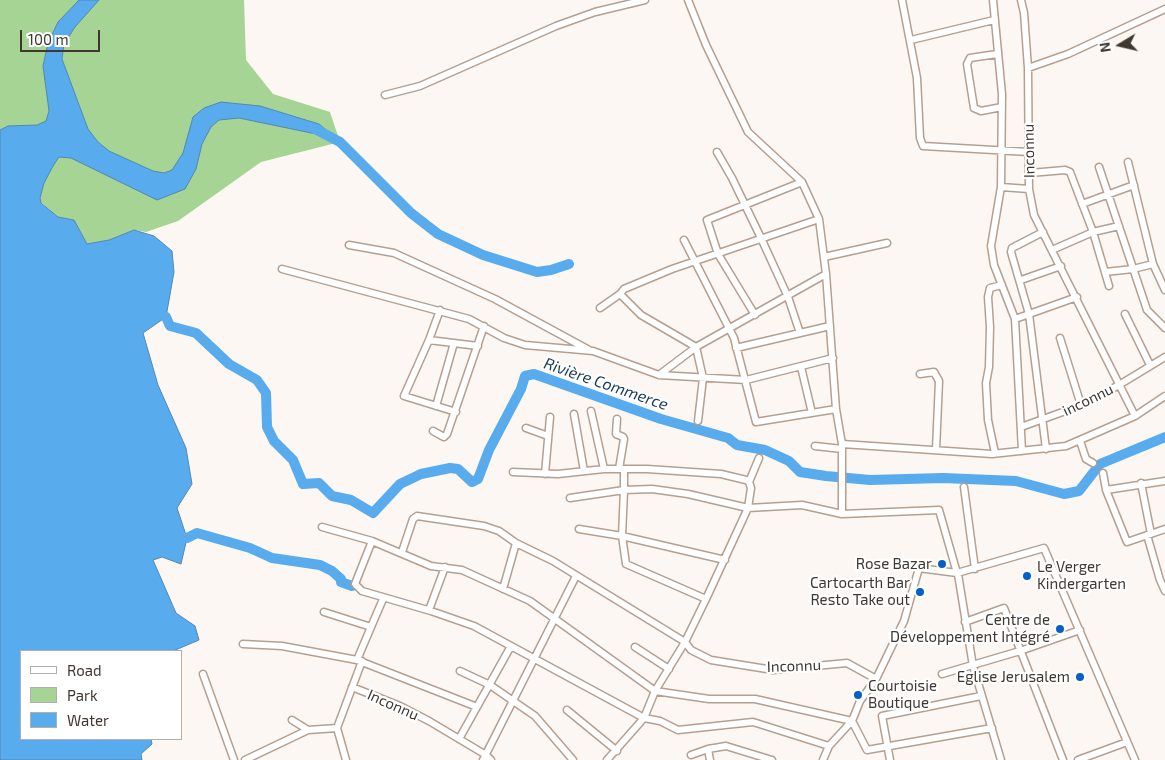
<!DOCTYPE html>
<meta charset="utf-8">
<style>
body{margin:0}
#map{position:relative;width:1165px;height:760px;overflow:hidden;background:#fcf7f3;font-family:"Exo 2",sans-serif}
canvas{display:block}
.legend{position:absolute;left:20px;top:650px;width:162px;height:90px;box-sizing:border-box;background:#fff;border:1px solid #b3afac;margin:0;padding:6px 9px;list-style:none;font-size:15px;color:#403730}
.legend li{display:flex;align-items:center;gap:10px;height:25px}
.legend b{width:25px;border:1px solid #b3afac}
.north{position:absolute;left:1095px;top:20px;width:50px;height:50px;-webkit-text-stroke:4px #fff;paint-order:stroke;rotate:261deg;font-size:14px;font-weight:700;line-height:20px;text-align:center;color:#403730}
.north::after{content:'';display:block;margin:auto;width:18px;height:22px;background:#403730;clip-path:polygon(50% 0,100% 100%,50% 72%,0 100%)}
.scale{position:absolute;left:20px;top:30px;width:80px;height:22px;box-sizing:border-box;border:2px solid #403730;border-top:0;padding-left:6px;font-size:15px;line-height:18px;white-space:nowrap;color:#403730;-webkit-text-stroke:4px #fff;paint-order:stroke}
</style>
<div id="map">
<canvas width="1165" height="760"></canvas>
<ul class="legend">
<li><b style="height:6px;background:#fff"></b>Road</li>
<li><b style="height:14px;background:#a5d494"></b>Park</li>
<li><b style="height:14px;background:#58abed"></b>Water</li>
</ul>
<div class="north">N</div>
<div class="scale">100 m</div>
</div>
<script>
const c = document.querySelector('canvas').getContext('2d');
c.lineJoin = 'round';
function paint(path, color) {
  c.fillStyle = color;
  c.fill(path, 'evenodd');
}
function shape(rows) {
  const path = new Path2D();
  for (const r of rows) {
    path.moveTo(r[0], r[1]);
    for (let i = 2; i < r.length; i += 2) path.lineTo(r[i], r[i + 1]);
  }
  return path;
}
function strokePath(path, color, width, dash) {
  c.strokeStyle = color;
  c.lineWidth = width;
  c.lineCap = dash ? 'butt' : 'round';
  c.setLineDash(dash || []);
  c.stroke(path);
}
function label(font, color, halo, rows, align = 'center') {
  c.font = font + ' "Exo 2",sans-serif';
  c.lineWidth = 4.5;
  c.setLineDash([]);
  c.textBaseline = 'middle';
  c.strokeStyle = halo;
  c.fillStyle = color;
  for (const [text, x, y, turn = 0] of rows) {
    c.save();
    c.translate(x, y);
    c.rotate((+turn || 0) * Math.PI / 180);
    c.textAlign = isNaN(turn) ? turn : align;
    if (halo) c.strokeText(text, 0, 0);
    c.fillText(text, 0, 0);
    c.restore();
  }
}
paint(shape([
 [0,0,244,0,246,60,273,94,330,112,340,142,261,162,178,221,146,232,134,230,109,240,87,244,74,220,58,217,42,203,0,191]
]), '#a5d494');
const water = shape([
 [79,0,99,0,75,27,64,44,62,59,88,129,98,142,109,151,153,171,164,173,172,170,183,153,193,117,204,108,221,102,260,106,319,124,330,133,326,135,316,134,239,118,219,120,211,127,202,144,196,169,185,189,157,200,71,158,59,157,53,166,44,183,40,198,41,203,58,217,74,220,87,244,109,240,134,230,154,236,172,251,174,272,166,317,143,333,158,385,186,448,192,484,177,508,187,538,181,564,162,557,153,560,176,613,195,626,199,640,173,651,21,651,21,739,151,739,152,744,141,754,142,760,0,760,0,130,8,126,37,125,46,121,49,111,43,66,48,43,58,22,79,0]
]);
paint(water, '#58abed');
strokePath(water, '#5188b4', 1);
strokePath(shape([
 [315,129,340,142,411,213,438,234,483,255,537,272,551,270,569,264],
 [166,317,170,326,196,333,229,364,257,380,266,393,267,427,274,441,293,460,303,484,319,483,332,496,351,500,373,513,400,484,421,474,450,468,458,469,472,482,478,479,489,450,521,389,525,376,534,374,661,419,728,438,737,445,765,450,789,461,800,472,826,476,870,480,943,478,1016,481,1064,494,1079,491,1100,464,1165,437],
 [187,538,197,533,250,548,272,558,320,565,332,571,341,579,341,582,352,586]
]), '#58abed', 10);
const minor = shape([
 [688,0,706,45,748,132,802,182,819,219,826,274,836,409,842,444,992,454,1066,446,1135,416,1165,396],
 [902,0,917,78,920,138,923,146,1029,152],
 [993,0,1002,94,1001,187,991,246,994,265,1015,319,1022,451],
 [1021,0,1024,13,1028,68,1029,189,1034,215,1135,416],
 [911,40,994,20],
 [997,54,970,58,967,64,974,108,981,111,1002,107],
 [1028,68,1068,54,1165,9],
 [385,95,420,86,556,26,595,12,645,0],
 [717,152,732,178,761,238,788,297,800,333],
 [1128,162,1153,264,1165,290],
 [1099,167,1145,304,1147,310,1165,328],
 [1030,173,1065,170,1070,172,1093,232,1109,286],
 [1001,187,1029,189],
 [1082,204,1134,185],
 [1043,232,1012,248,1011,252,1029,314,1046,449],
 [684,240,734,338,756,422,836,409],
 [349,245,394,253,495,299,589,350],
 [1052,250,1093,232,1119,226],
 [824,257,887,243],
 [282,269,469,319,504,338,525,345,593,351,659,375,746,380,833,358],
 [1105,272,1133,269,1153,264],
 [1021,280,1061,266],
 [600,308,620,294],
 [440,310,429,340,404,396,456,412],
 [1125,314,1150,365],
 [755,315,718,254,707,220,802,182],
 [1015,319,1077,297],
 [1060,338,1081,405],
 [429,340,478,346],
 [736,348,830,326],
 [801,367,812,413],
 [920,374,934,372,939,381,936,450],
 [659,375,696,347,826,274],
 [436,406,454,343],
 [591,411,604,469],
 [574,414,584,471],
 [617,419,616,434,623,437,624,439,619,469],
 [698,421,703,378,696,347,641,315,620,294,624,289,672,269,819,219],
 [1021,427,1082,405,1119,385,1165,357],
 [526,428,548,436],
 [433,431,444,437,447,434,484,326],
 [1080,441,1086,459,1093,463],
 [815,446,842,449],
 [995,453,988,420,986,383,989,367,990,327,988,297,990,288,1002,285],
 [513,472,558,474,604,469,647,469,721,474,746,480,749,482,751,488,748,508,706,599],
 [1103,473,1106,490,1127,542,1165,529],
 [545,474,550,417],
 [749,482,759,458],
 [1141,483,1151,534],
 [964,487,975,569],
 [1106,490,1165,481],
 [570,498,624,490,624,469],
 [842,514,842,444],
 [322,527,372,541,431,566,462,570,530,601,655,691,709,699,755,699,852,721,867,750,992,728],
 [579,529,622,536,624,490,652,489,688,494,748,508,802,505,842,514,939,510,957,573,919,568,904,621,876,679,860,701,852,721,829,746,823,760],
 [1147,535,1160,580,1165,591],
 [372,541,355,584,362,591,431,611,474,626,644,718,660,721,678,730,753,722,829,746],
 [402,552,413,519,417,516,484,526,499,531,516,543,553,561,685,642,691,650,711,660,773,670,847,663,876,679],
 [957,573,1044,548,1135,760],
 [958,574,973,666,1001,760],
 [503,589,516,543],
 [429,610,445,567],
 [324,612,371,627,383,599],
 [965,622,1004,608,1063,760],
 [243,644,282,646,357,660,477,707],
 [635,647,669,669],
 [357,660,371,627],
 [460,671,490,685,535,716,573,760],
 [203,674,234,760],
 [942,674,1020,651,1080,630],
 [352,687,400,706,429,721,486,755,491,760],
 [567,710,617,751],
 [292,720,308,730,337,728,346,760],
 [337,728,362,661],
 [459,739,511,646],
 [708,749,710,760],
 [691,755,708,749,726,746,772,760],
 [245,760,308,730],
 [483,760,576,576],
 [607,760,644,718,655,691,685,642,706,599,626,564,622,536,725,560],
 [890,760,882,716,981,696],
 [1078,760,1127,742]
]);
strokePath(minor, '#b69f8f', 9);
strokePath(minor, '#fff', 6);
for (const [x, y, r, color] of [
 [942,564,5,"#045fc8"],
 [1027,576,5,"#045fc8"],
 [920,592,5,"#045fc8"],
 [1060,629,5,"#045fc8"],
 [1080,677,5,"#045fc8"],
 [858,695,5,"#045fc8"]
]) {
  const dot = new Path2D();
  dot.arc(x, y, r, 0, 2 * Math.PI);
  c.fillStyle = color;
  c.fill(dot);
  strokePath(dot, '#fff', 2);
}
label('15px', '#403730', '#fff', [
 ["Inconnu",1029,151,-91],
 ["inconnu",1088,400,-26],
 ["Inconnu",794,666,-2],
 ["Inconnu",393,705,24]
]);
label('15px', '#403730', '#fff', [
 ["Rose Bazar",932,564],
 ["Le Verger",1037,567,"left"],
 ["Kindergarten",1037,584,"left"],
 ["Cartocarth Bar",910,583],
 ["Resto Take out",910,600],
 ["Centre de",1050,620],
 ["Développement Intégré",1050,637],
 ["Eglise Jerusalem",1070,677],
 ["Courtoisie",868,686,"left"],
 ["Boutique",868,703,"left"]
], 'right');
label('italic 16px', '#193c57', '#fff', [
 ["Rivière Commerce",606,384,19]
]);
</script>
